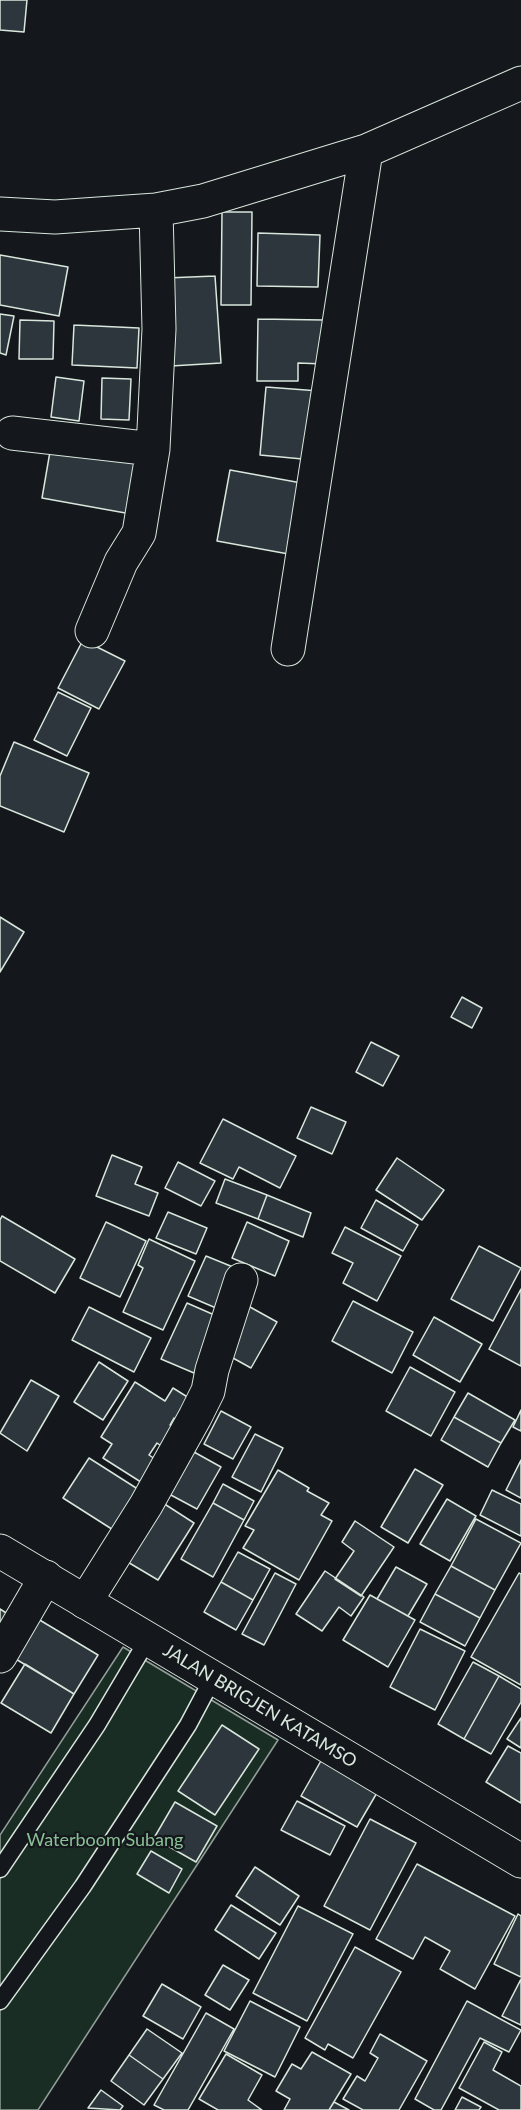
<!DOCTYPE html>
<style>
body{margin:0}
canvas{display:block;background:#14181c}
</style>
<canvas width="521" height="2110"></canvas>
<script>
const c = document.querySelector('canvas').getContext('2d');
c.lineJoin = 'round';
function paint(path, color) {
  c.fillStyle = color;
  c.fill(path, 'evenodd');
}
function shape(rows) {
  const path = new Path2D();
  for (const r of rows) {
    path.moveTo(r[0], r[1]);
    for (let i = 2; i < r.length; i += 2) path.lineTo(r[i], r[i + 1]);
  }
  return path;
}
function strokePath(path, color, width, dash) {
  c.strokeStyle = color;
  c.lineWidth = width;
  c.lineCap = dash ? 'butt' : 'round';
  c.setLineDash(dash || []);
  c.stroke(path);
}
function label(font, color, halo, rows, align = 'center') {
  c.font = font + ' Lato,sans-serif';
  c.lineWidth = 4.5;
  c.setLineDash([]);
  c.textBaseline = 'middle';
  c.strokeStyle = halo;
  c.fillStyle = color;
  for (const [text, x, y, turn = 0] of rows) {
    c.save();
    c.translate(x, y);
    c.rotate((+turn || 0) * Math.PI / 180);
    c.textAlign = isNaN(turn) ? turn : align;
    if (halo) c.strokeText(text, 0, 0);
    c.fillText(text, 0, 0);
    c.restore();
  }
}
const green = shape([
 [123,1647,278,1740,38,2110,0,2110,0,1835,123,1647]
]);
paint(green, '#1a2d24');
strokePath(green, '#939e99', 1.5);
const building = shape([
 [0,0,27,0,24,32,0,30,0,0],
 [222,212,252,212,251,305,221,305,222,212],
 [258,233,320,235,318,287,257,286,258,233],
 [0,255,68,267,59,316,0,305,0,255],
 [215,276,221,363,171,366,166,278,215,276],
 [0,314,14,316,6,355,0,353,0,314],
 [258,319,324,320,324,364,298,363,298,381,257,381,258,319],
 [20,320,54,321,53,359,19,359,20,320],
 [74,325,139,328,137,368,72,365,74,325],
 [56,377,84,381,79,421,51,417,56,377],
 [102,378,131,379,129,420,101,419,102,378],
 [266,387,319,391,313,460,260,455,266,387],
 [52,440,141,456,131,514,42,498,52,440],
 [230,470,307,484,294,555,217,541,230,470],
 [83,640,125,661,99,709,58,688,83,640],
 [58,692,91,708,67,756,34,740,58,692],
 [14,742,89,773,64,832,0,806,0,776,14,742],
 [0,917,24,932,0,972,0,917],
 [462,997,482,1008,472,1028,451,1017,462,997],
 [371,1042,399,1056,383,1086,356,1072,371,1042],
 [311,1107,346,1122,332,1154,297,1138,311,1107],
 [223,1119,296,1156,280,1188,239,1167,233,1179,200,1163,223,1119],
 [112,1155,142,1167,135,1184,158,1193,149,1216,96,1196,112,1155],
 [397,1158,444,1190,422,1220,376,1190,397,1158],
 [178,1162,215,1181,201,1206,165,1188,178,1162],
 [225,1179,267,1195,258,1219,216,1203,225,1179],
 [267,1195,311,1213,303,1237,258,1219,267,1195],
 [376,1200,418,1225,403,1251,361,1228,376,1200],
 [168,1212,207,1228,196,1254,156,1238,168,1212],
 [2,1216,75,1259,55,1293,0,1261,0,1220,2,1216],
 [106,1222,146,1241,120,1297,80,1278,106,1222],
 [247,1222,289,1241,275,1276,232,1258,247,1222],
 [345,1227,401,1256,377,1301,343,1283,353,1263,332,1253,345,1227],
 [149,1239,195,1261,163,1330,123,1312,143,1268,138,1265,149,1239],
 [479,1246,521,1268,493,1321,451,1299,479,1246],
 [206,1256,233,1267,216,1308,188,1296,206,1256],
 [521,1289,521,1366,489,1349,521,1289],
 [353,1301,413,1332,392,1373,332,1341,353,1301],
 [187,1303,219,1317,194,1373,161,1359,187,1303],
 [89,1307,151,1338,134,1372,72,1340,89,1307],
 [250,1307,277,1322,251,1368,224,1353,250,1307],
 [434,1317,482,1344,460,1382,413,1355,434,1317],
 [99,1362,128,1381,103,1420,74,1402,99,1362],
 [410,1367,455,1392,431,1436,386,1411,410,1367],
 [31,1380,59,1396,27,1451,0,1433,31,1380],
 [135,1382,165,1401,173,1388,197,1403,183,1424,174,1418,170,1425,176,1428,164,1448,157,1443,149,1455,158,1461,144,1484,103,1458,112,1444,101,1437,135,1382],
 [468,1393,515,1420,501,1443,454,1417,468,1393],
 [521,1410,521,1431,513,1427,521,1410],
 [221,1411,251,1427,233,1459,204,1444,221,1411],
 [454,1417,501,1443,488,1467,441,1440,454,1417],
 [255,1434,283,1448,261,1492,232,1477,255,1434],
 [194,1452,221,1467,197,1509,169,1494,194,1452],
 [89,1458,144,1493,118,1533,63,1498,89,1458],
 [521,1460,521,1498,506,1490,521,1460],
 [415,1469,443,1485,408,1543,381,1527,415,1469],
 [278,1470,309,1488,307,1491,329,1503,321,1515,332,1521,299,1580,243,1548,254,1530,245,1526,278,1470],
 [223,1484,254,1501,244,1520,213,1503,223,1484],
 [492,1490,521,1504,521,1536,480,1515,492,1490],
 [447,1499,476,1516,450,1561,420,1544,447,1499],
 [163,1503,194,1523,158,1580,126,1561,163,1503],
 [213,1503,244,1520,213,1577,181,1559,213,1503],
 [476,1519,521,1543,495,1590,451,1566,476,1519],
 [355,1521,394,1547,361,1596,335,1579,354,1551,342,1542,355,1521],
 [238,1552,270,1569,253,1600,221,1582,238,1552],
 [451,1566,495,1590,480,1618,435,1594,451,1566],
 [396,1567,427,1584,408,1616,377,1599,396,1567],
 [325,1571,364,1597,351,1616,339,1607,322,1631,296,1614,325,1571],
 [275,1573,296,1584,264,1645,242,1634,275,1573],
 [519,1573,521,1574,521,1685,471,1657,519,1573],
 [221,1582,253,1600,236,1630,204,1612,221,1582],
 [435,1594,480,1618,465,1646,420,1622,435,1594],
 [370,1595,415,1620,388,1667,343,1640,370,1595],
 [0,1609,14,1618,0,1641,0,1609],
 [33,1616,98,1655,74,1694,9,1655,33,1616],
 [420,1629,465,1651,435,1710,390,1687,420,1629],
 [473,1662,499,1676,464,1739,438,1724,473,1662],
 [25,1664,74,1694,51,1733,1,1703,25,1664],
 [499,1676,521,1689,521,1702,491,1754,464,1739,499,1676],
 [521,1718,521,1748,507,1739,521,1718],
 [222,1725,259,1749,215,1815,178,1791,222,1725],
 [508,1746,521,1753,521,1803,486,1782,508,1746],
 [322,1759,378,1791,357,1827,301,1796,322,1759],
 [297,1801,345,1826,330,1855,281,1830,297,1801],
 [175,1802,217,1826,196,1862,154,1838,175,1802],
 [370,1819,416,1843,370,1930,324,1906,370,1819],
 [151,1851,182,1869,169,1893,137,1874,151,1851],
 [417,1864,515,1916,475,1989,440,1969,450,1951,425,1937,413,1959,376,1939,417,1864],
 [255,1867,299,1896,280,1925,236,1896,255,1867],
 [231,1905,276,1933,259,1959,215,1930,231,1905],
 [298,1906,353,1934,307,2021,253,1993,298,1906],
 [518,1914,521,1916,521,1977,494,1964,518,1914],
 [355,1947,401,1972,353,2058,328,2044,325,2050,305,2038,355,1947],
 [223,1965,249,1980,230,2010,205,1995,223,1965],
 [521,1979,521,2025,502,2016,521,1979],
 [162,1984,201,2007,183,2039,143,2016,162,1984],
 [250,2001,300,2027,275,2077,224,2051,250,2001],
 [467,2001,521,2030,509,2052,480,2038,441,2110,434,2110,415,2099,467,2001],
 [206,2013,234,2029,188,2110,164,2110,154,2105,206,2013],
 [147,2029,182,2053,163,2079,129,2055,147,2029],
 [380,2034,427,2061,399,2110,363,2110,343,2099,357,2076,365,2081,378,2058,370,2053,380,2034],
 [484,2042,502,2052,493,2070,521,2086,521,2110,499,2110,459,2088,484,2042],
 [312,2052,351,2074,329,2110,284,2110,290,2099,276,2091,292,2064,301,2069,312,2052],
 [226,2054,262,2075,248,2100,262,2110,218,2110,199,2099,226,2054],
 [129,2055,163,2079,144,2105,111,2081,129,2055],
 [101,2090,123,2106,120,2110,88,2108,101,2090],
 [462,2097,481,2107,479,2110,455,2110,462,2097],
 [334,2102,349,2110,329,2110,334,2102]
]);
paint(building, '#2c363c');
strokePath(building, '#d8e6dc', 1.5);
const lane = shape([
 [0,1869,97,1725,148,1639],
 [0,2001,83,1886,188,1725,213,1678]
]);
const street = shape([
 [0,214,55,217,156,210,203,201,366,151,521,83],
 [12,433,153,449],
 [92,631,121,562,139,533,153,449,159,329,156,210],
 [288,649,366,151],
 [85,1602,146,1505,195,1417,208,1391,212,1370,241,1280],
 [0,1656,46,1577]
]);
const primary = shape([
 [0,1551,521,1861]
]);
strokePath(lane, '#d8e6dc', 19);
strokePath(street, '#d8e6dc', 35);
strokePath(primary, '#d8e6dc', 35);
strokePath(lane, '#14181c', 16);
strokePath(street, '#14181c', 33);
strokePath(primary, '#14181c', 33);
label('18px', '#d8e6dc', '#14181c', [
 ["JALAN BRIGJEN KATAMSO",260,1706,31]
]);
label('18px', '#8ac095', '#14181c', [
 ["Waterboom Subang",105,1840]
]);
</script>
